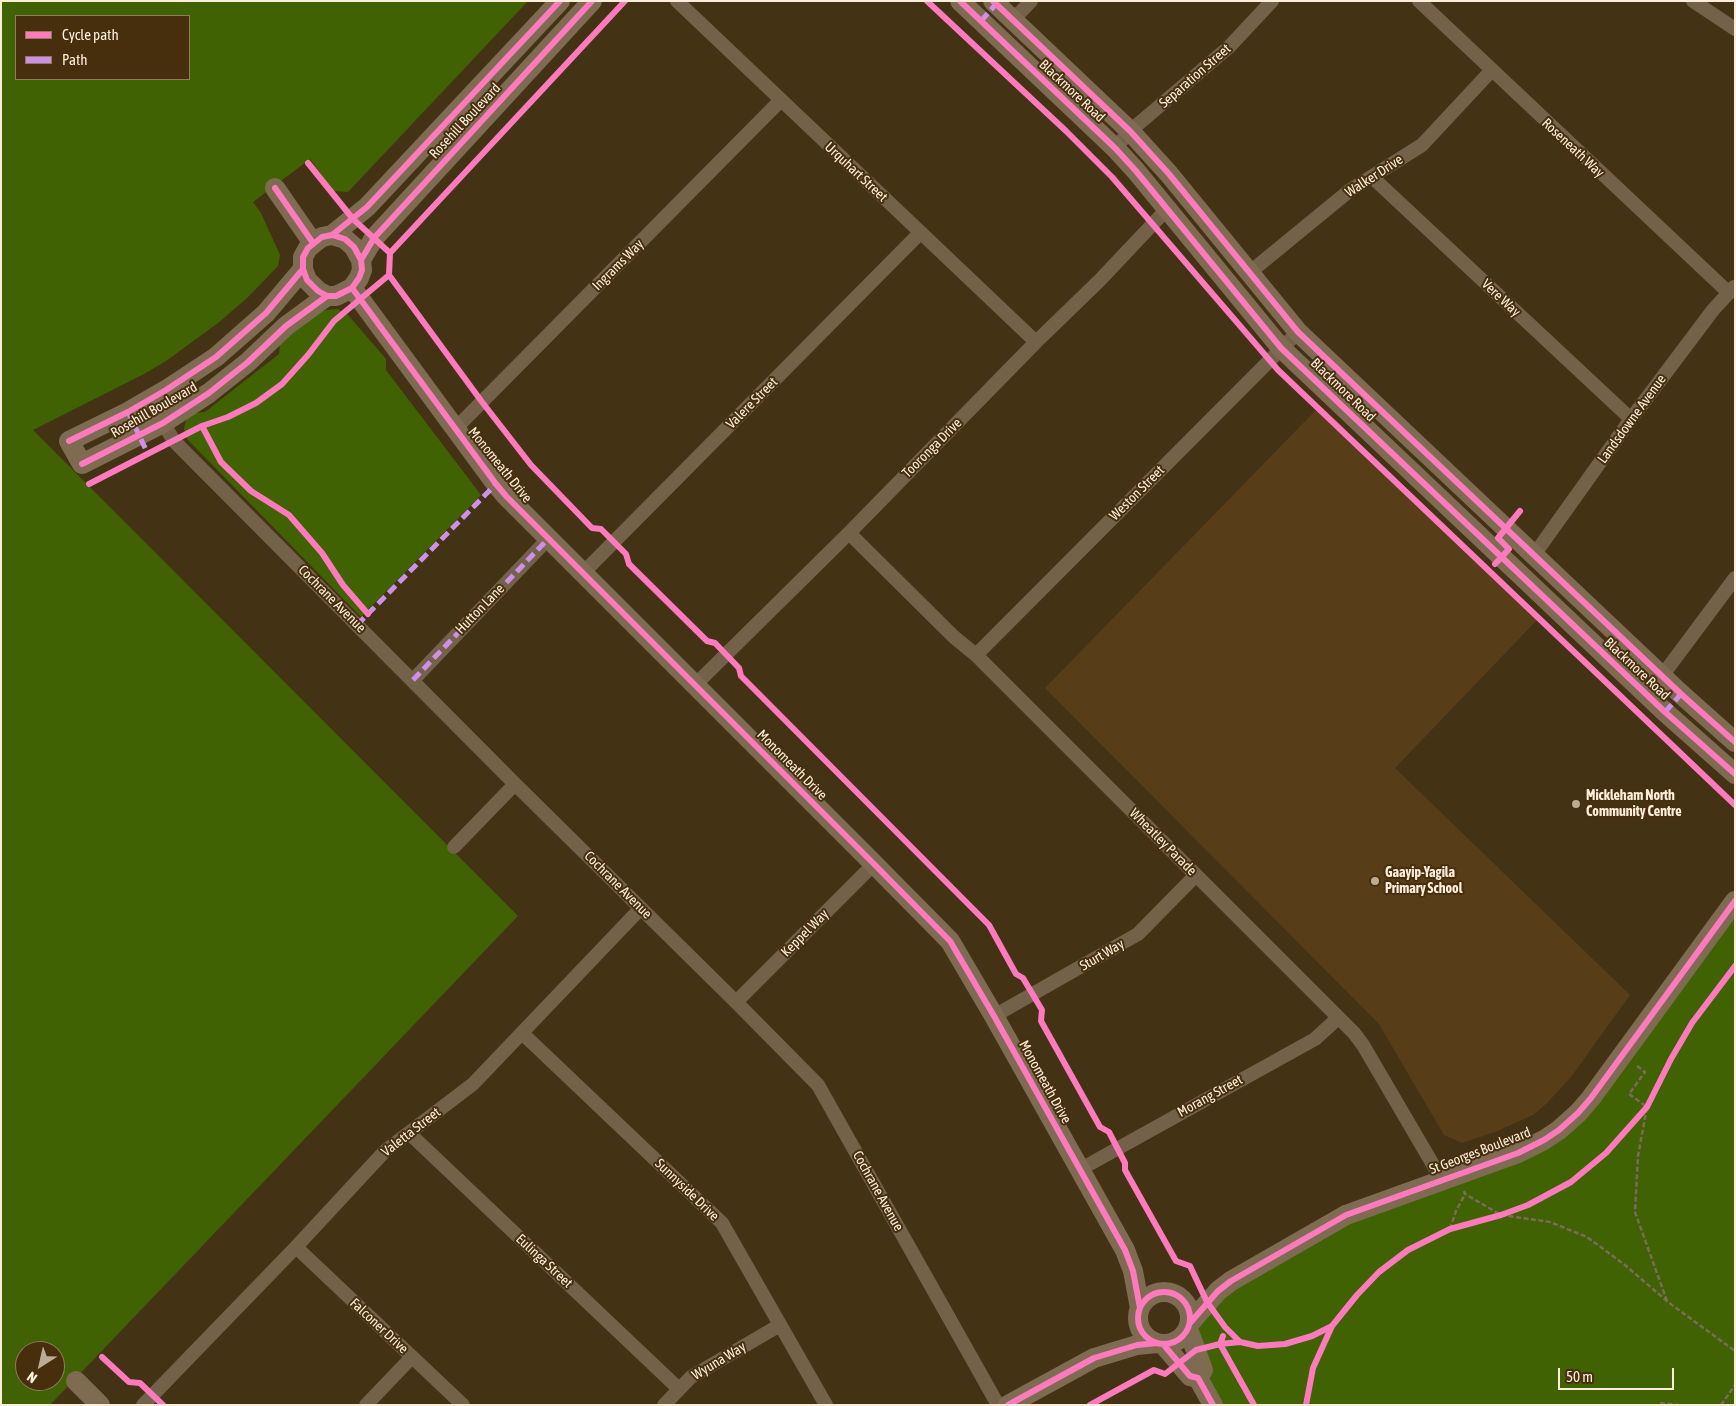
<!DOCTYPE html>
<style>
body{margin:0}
#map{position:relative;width:1736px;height:1406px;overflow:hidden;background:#443215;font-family:"Asap Condensed",sans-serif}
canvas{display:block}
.frame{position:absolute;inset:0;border:2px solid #fdeddb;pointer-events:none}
.legend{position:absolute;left:15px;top:15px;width:175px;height:65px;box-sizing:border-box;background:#472f0e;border:1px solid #907b60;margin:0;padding:6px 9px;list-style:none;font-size:15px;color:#fdeddb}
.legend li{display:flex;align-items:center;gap:10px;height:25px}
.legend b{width:25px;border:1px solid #907b60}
.north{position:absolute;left:15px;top:1341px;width:50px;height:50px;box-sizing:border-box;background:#472f0e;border:1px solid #907b60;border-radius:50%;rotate:215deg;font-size:14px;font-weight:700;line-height:20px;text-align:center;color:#fdeddb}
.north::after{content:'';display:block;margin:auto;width:18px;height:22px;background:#bcac96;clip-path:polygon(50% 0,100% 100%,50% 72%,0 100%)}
.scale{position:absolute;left:1558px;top:1368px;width:116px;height:22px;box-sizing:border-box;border:2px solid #fdeddb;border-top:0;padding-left:6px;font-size:15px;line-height:18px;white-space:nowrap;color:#fdeddb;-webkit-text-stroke:4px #472f0e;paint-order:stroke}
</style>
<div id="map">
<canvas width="1736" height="1406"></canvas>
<div class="frame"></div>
<ul class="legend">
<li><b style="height:6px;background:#fd7abc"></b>Cycle path</li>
<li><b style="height:6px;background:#ce8fe9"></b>Path</li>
</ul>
<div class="north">N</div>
<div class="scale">50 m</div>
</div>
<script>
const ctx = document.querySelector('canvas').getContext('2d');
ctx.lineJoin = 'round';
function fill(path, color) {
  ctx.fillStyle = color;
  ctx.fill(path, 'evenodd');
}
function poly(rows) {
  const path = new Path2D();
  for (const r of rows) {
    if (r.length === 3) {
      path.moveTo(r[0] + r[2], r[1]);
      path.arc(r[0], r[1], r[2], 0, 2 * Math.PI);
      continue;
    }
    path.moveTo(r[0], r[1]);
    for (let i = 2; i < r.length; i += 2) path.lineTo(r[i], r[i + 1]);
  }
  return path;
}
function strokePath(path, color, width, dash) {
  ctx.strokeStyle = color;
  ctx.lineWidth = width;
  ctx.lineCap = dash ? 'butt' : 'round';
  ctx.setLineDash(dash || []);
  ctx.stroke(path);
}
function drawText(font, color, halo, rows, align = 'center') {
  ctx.font = font + ' "Asap Condensed",sans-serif';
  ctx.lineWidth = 4;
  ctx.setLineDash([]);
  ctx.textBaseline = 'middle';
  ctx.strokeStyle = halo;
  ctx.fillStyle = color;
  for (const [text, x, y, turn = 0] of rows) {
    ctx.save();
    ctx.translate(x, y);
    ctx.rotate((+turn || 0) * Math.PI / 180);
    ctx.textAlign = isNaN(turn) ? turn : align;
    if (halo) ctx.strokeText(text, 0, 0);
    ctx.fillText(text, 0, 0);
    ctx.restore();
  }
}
const built = poly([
 [1317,409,1539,618,1395,768,1630,995,1571,1077,1547,1103,1533,1115,1495,1132,1462,1143,1444,1135,1379,1024,1045,688]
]);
const green = poly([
 [1,1,528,1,348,192,333,191,310,159,253,202,261,213,280,255,278,266,247,298,218,323,166,361,144,374,33,430,518,916,50,1405,1,1405],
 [16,16,189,16,189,79,16,79],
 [25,1351,55,1351,55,1381,25,1381],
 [338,309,348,315,386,359,386,370,481,495,361,617,187,439,184,429,186,420,194,413,205,412,279,354,280,343,317,314,326,310],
 [1735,901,1735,1405,1213,1405,1190,1323,1203,1306,1346,1215,1559,1130]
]);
const path = poly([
 [1637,1066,1645,1072,1629,1094,1647,1107,1638,1156,1635,1212,1667,1301],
 [1464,1191,1465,1194,1501,1215,1550,1222,1587,1237,1625,1265,1668,1302,1735,1351],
 [1450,1229,1456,1211,1465,1194],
 [1660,1403,1679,1405],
 [1721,1405,1735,1385]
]);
const street = poly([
 [677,1,1036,342],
 [1419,1,1729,293],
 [1693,1,1735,29],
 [1013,20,1031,1],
 [1115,148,1130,131,1229,47,1272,1],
 [1372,177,1631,419],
 [1249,273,1349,191,1422,145,1491,71],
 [163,423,174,441,515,784,736,1002,818,1085,998,1405],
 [455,429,780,101],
 [849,533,954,637,976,655,1354,1033,1363,1045,1442,1180],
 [1534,555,1631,419,1713,310,1734,287],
 [583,573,920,233],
 [976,655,1298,332],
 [1662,676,1735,578],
 [413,680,548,539],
 [695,685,849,533,1036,342,1100,280,1167,209],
 [454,847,515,784],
 [736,1002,874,864],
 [994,1016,1138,934,1196,875],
 [522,1033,722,1223,826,1405],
 [409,1133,679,1389],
 [1079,1170,1315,1039,1338,1018],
 [296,1247,463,1405],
 [143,1405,296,1247,385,1151,473,1084,641,908],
 [366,1405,412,1357],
 [664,1405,691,1377,780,1325]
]);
const secondary = poly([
 [960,1,1115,148,1136,171,1281,348,1665,712,1735,774],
 [993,1,1130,131,1169,174,1298,332,1681,694,1735,742],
 [275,188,313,243],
 [332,235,367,207,560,1],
 [332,235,345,239,354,247,361,260,362,270,359,278,352,288,336,296,327,296,318,291,307,280,303,269,303,257,308,248,322,237,332,235],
 [361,260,374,238,592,1],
 [303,269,266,313,216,357,166,390,128,412,69,441,82,464,163,423,209,393,248,362,286,326,327,296],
 [352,288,496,484,506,496,874,864,950,941,994,1016,1125,1250,1133,1271,1140,1308],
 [1164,1318,26],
 [1190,1323,1218,1291,1231,1281,1346,1215,1518,1153,1544,1140,1559,1130,1578,1113,1591,1098,1735,901],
 [1188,1329,1203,1370,1198,1378],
 [1163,1344,1190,1376,1198,1378,1213,1405],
 [76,1381,100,1405],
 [1008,1405,1094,1358,1137,1345,1157,1343]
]);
const quiet = poly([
 [981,21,996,4],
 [128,412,148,454],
 [357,625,496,484],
 [413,680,548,539],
 [1665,712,1681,694]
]);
const cycleway = poly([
 [927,1,1066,131,1112,177,1278,370,1735,805],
 [960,1,1115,148,1136,171,1281,348,1665,712,1735,774],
 [993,1,1130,131,1169,174,1298,332,1681,694,1735,742],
 [308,163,353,219,390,253],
 [275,188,313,243],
 [332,235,367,207,560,1],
 [332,235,345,239,354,247,361,260,362,270,359,278,352,288,336,296,327,296,318,291,307,280,303,269,303,257,308,248,322,237,332,235],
 [361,260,374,238,592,1],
 [389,275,482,402,531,465,592,528,601,529,626,554,629,564,707,641,715,643,739,668,741,676,989,925,1016,974,1023,978,1042,1010,1041,1021,1100,1127,1109,1132,1125,1163,1125,1170,1176,1261,1190,1266,1207,1302,1225,1327,1240,1342],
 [352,288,496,484,506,496,874,864,950,941,994,1016,1125,1250,1133,1271,1140,1308],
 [202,426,221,462,251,491,289,515,322,553,343,585,368,614],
 [69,441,128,412,166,390,216,357,266,313,303,269],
 [82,464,163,423,209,393,248,362,286,326,327,296],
 [89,484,202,426,228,417,256,403,282,384,308,355,334,321,389,275,390,253,625,1],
 [1495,564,1509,549,1498,538,1520,511],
 [1164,1318,26],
 [1190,1323,1218,1291,1231,1281,1346,1215,1518,1153,1544,1140,1559,1130,1578,1113,1591,1098,1735,901],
 [1223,1336,1220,1344,1254,1405],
 [1163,1344,1190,1376,1198,1378,1213,1405],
 [102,1357,129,1382,140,1383,163,1405],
 [1008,1405,1094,1358,1137,1345,1157,1343],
 [1090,1405,1154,1370,1165,1374,1196,1350,1220,1344,1240,1342,1258,1346,1285,1344,1312,1336,1332,1326,1357,1295,1379,1272,1408,1250,1450,1229,1501,1215,1528,1205,1571,1182,1606,1153,1647,1107,1671,1059,1692,1023,1735,966],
 [1306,1405,1313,1368,1332,1326]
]);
const markers = [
 [1576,804,5,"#bcac96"],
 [1375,881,5,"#bcac96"]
];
const streetNames = [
 ["Separation Street",1195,76,-41],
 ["Blackmore Road",1072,91,43],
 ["Rosehill Boulevard",465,121,-47],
 ["Roseneath Way",1573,148,43],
 ["Urquhart Street",856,172,43],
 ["Walker Drive",1374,176,-33],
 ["Ingrams Way",618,265,-45],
 ["Vere Way",1501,298,43],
 ["Blackmore Road",1343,390,44],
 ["Valere Street",752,403,-45],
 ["Rosehill Boulevard",154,410,-30],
 ["Landsdowne Avenue",1632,419,-54],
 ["Tooronga Drive",932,448,-45],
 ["Monomeath Drive",500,465,51],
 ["Weston Street",1137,493,-45],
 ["Cochrane Avenue",332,599,45],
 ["Hutton Lane",480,609,-46],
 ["Blackmore Road",1637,669,43],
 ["Monomeath Drive",792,765,45],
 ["Wheatley Parade",1163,842,45],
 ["Cochrane Avenue",618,885,45],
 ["Keppel Way",805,933,-45],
 ["Sturt Way",1102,955,-30],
 ["Monomeath Drive",1045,1082,61],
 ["Morang Street",1210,1096,-29],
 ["Valetta Street",411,1132,-38],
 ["St Georges Boulevard",1480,1151,-21],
 ["Sunnyside Drive",687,1190,44],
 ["Cochrane Avenue",878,1191,61],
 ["Eulinga Street",544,1261,43],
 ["Falconer Drive",379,1326,43],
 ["Wyuna Way",719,1361,-31]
];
const poiNames = [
 ["Mickleham North",1586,796],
 ["Community Centre",1586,812],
 ["Gaayip-Yagila",1385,873],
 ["Primary School",1385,889]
];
fill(built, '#583d19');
fill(green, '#416203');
strokePath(path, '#7a6c58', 2.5, [5, 2.5]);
strokePath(street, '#73614a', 14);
strokePath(secondary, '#7e6b51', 20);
strokePath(quiet, '#ce8fe9', 5, [10, 5]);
strokePath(cycleway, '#fd7abc', 6);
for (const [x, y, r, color] of markers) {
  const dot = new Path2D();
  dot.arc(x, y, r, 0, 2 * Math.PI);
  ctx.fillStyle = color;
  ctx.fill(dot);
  strokePath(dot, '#472f0e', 2);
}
drawText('14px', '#fdeddb', '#472f0e', streetNames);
drawText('bold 14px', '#fdeddb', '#472f0e', poiNames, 'left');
</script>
